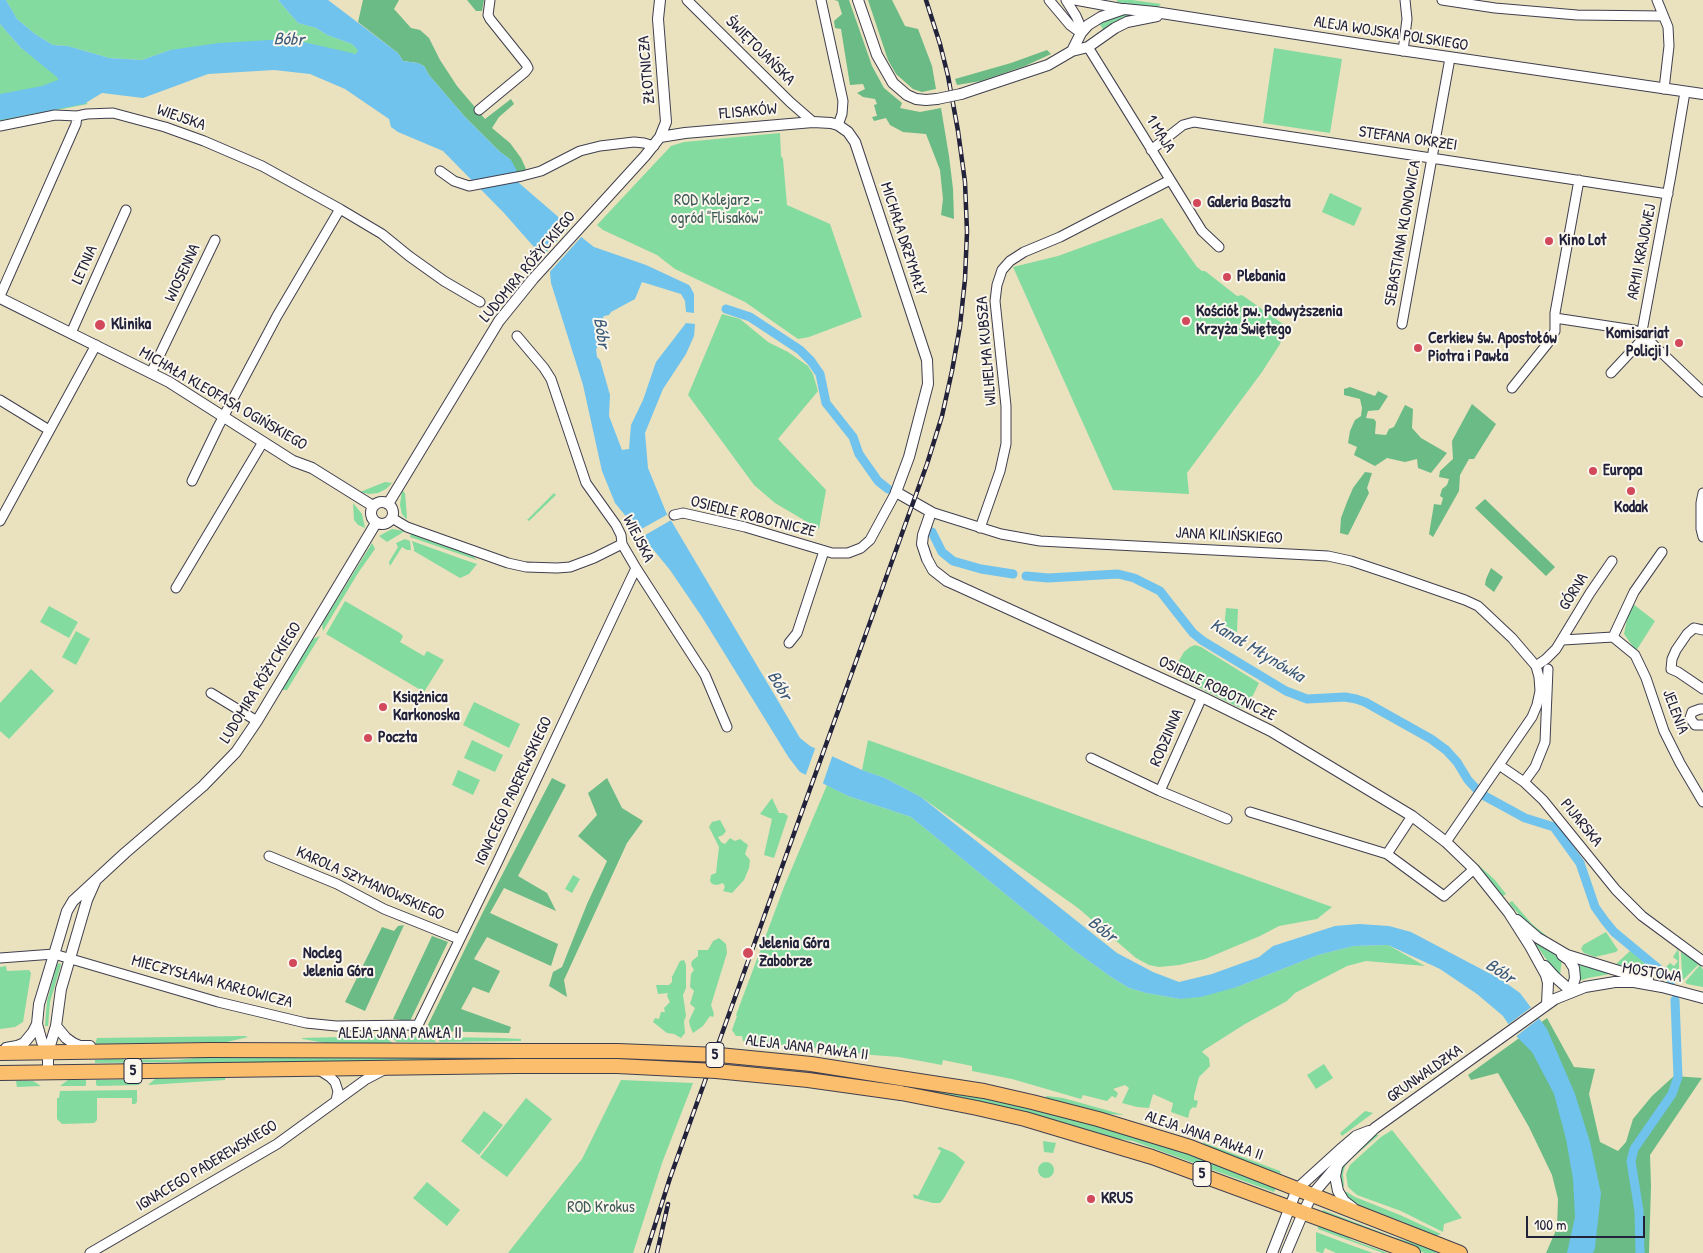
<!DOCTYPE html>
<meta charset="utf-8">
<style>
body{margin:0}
#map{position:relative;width:1703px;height:1253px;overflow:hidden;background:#eae1be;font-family:"Patrick Hand",sans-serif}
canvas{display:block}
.scale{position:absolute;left:1526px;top:1216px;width:119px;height:22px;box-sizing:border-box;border:2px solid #22223b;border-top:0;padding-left:6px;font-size:15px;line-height:18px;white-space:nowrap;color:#22223b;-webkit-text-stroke:4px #fbf7ec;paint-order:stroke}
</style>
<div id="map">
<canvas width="1703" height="1253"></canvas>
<div class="scale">100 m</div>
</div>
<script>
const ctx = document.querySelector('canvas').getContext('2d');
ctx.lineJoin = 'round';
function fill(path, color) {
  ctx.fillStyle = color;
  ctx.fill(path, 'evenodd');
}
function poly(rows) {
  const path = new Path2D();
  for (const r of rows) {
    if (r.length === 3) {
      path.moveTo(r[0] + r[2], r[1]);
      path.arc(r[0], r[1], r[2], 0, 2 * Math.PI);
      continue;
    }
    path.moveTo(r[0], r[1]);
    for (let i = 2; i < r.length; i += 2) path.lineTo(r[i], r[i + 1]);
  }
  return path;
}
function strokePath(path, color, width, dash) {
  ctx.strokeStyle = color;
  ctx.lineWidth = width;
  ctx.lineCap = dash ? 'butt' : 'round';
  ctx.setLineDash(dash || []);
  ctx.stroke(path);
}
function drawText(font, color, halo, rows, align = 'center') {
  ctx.font = font + ' "Patrick Hand",sans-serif';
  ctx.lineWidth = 4;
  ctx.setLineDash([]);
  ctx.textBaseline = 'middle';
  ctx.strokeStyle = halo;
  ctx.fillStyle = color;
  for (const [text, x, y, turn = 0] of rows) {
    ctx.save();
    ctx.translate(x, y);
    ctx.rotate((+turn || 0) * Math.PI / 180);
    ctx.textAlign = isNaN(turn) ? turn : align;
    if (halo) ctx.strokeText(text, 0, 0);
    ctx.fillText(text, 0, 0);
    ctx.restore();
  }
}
const green = poly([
 [6,0,278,0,298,23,316,28,327,35,352,44,359,50,356,54,350,53,170,50,142,60,109,58,68,46,53,45,35,34,17,19],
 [1117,0,1132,0,1161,4,1157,8,1117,2],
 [1127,14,1134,15,1134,16,1104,31,1099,23,1120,15],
 [0,24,20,47,59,78,88,104,0,121],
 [1274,48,1342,59,1330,133,1263,123],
 [780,133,781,156,783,159,787,205,830,224,862,317,809,337,798,339,745,302,675,269,657,255,603,230,597,225,671,146,684,142],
 [1330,193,1362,208,1354,226,1322,212],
 [1162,218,1197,267,1202,271,1205,271,1237,296,1242,295,1286,326,1280,344,1262,372,1187,473,1189,494,1113,490,1013,267,1058,256],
 [722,314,740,319,768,342,788,352,808,366,813,374,818,391,778,439,826,490,819,529,775,503,754,485,688,395],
 [385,482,392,483,386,489,378,493,369,494,360,492],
 [402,490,405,493,407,518,406,519,402,514,400,505],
 [554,493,556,495,529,521,527,520],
 [353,503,362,514,365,528,358,525,354,520],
 [392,529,405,531,387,542,379,536],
 [411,533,472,555,477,560,410,537],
 [405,539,410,541,411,550,407,550,402,547,390,566,389,562,398,547,396,543],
 [412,541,462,559,477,564,469,574,460,578,414,551,414,548],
 [372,543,375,549,358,573,323,631,322,624],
 [345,601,400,633,403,636,400,642,424,656,427,651,444,660,424,692,326,634],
 [1633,604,1655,621,1636,651,1624,634,1628,614],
 [49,606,78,622,69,638,40,622],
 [1226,608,1238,609,1237,632,1224,631],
 [76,631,90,639,76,665,62,657],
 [320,636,287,690,281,690,313,639],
 [1195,645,1201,647,1259,683,1248,706,1243,708,1238,707,1178,677,1174,673,1174,669,1184,652,1190,647],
 [31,669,54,691,9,739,0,731,0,703],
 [474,702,520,724,509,748,463,725],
 [472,740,503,755,495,772,464,758],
 [868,740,1240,874,1332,907,1317,919,1279,926,1260,936,1205,959,1179,965,1159,967,1149,965,1136,958,1078,908,921,797,885,778,862,770],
 [458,770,480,780,473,795,452,785],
 [827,785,848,796,911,817,1075,951,1111,977,1129,988,1146,993,1180,999,1237,987,1318,955,1354,946,1388,945,1425,966,1366,961,1347,966,1295,993,1287,1001,1245,1024,1204,1050,1202,1052,1209,1058,1210,1066,1199,1077,1194,1096,1194,1100,1198,1101,1196,1108,1193,1107,1190,1110,1188,1118,1171,1112,1173,1103,1153,1094,1149,1108,1137,1107,1122,1103,1129,1088,1125,1085,1113,1089,1118,1093,1116,1098,1112,1096,1107,1101,1083,1095,1081,1099,1012,1079,972,1071,972,1066,943,1060,942,1065,899,1057,872,1055,793,1045,749,1045,748,1042,743,1041,742,1036,736,1036,732,1030,737,1016,736,1015,784,887],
 [772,798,779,813,784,813,788,816,774,858,764,855,772,819,760,814],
 [720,820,726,831,723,835,718,837,721,842,725,844,730,838,735,841,740,839,748,845,745,854,750,860,749,868,744,880,732,893,723,891,725,887,723,883,717,885,712,884,710,881,711,875,716,873,719,847,709,827,712,822],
 [1475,862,1494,879,1506,894,1503,896],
 [573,875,580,879,572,893,565,889],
 [1512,901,1532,924,1549,938,1545,939,1521,917,1509,903],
 [1606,932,1618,950,1616,952,1595,957,1584,953,1581,949,1583,945],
 [719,938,726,944,727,953,711,1005,714,1014,713,1017,710,1016,703,1026,693,1033,690,1026,689,1021,695,1008,690,1004,694,991,690,987,691,974,694,970,691,965,692,961,698,956,698,950,708,950,713,941],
 [1534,942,1562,959,1560,975,1554,970],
 [1678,949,1679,955,1679,978,1666,967,1670,963,1674,966,1678,961,1673,957],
 [1630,951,1644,961,1660,976,1616,964],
 [1681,952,1699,964,1683,980,1682,978],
 [684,960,686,965,686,988,683,995,686,1016,684,1021,685,1033,681,1038,674,1034,667,1033,653,1022,655,1018,659,1019,661,1012,665,1012,664,1008,670,1002,667,996,668,993,658,994,656,985,669,985,672,982,672,977,680,961],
 [60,963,61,965,50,1002,48,1026,45,1026,47,1001,57,964],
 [1578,965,1610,973,1610,974,1588,978,1579,981],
 [1700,965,1703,970,1703,987,1687,984,1685,982],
 [6,966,7,971,29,970,31,973,23,1022,15,1027,0,1029,0,967],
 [245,1036,248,1037,227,1042,95,1044,97,1038],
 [384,1036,395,1045,336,1045,303,1039,301,1038],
 [389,1036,432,1037,436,1042,397,1042],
 [437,1037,502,1038,521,1039,521,1041,440,1042],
 [216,1056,519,1056,519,1059,226,1065,176,1062,95,1063,95,1060,108,1059,176,1060],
 [1324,1064,1333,1078,1316,1089,1307,1075],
 [1425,1071,1426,1074,1391,1100,1390,1098],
 [225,1078,225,1080,148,1085,155,1079],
 [143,1079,139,1085,97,1086,96,1084,96,1080],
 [68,1080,86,1080,86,1085,85,1086,60,1086],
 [621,1080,693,1083,662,1163,633,1253,508,1253,582,1159],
 [16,1081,33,1081,41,1086,17,1087],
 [905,1084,1030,1106,1187,1153,1276,1187,1274,1192,1133,1141,1101,1136,904,1088],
 [137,1090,137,1102,135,1104,132,1104,132,1098,97,1098,97,1120,94,1123,62,1124,57,1119,57,1098,59,1098,60,1091],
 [1047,1096,1063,1098,1124,1115,1108,1114,1044,1098],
 [526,1098,552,1119,507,1177,480,1157],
 [484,1111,503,1125,479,1155,461,1141],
 [1365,1111,1373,1113,1342,1136,1340,1133],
 [1392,1130,1462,1218,1444,1224,1443,1232,1401,1211,1357,1195,1348,1187,1346,1174,1350,1165,1381,1137],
 [1374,1135,1379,1135,1351,1159,1345,1166,1343,1174,1344,1186,1340,1188,1339,1183,1341,1167],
 [1043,1141,1056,1143,1053,1153,1044,1152],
 [1202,1142,1280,1171,1281,1174,1206,1146],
 [940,1147,954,1153,965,1162,944,1198,940,1203,933,1203,914,1198,913,1194,918,1196,941,1151,937,1148],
 [1046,1170,8],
 [427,1182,460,1210,447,1226,413,1198],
 [1342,1192,1347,1192,1355,1197,1400,1215,1441,1234,1433,1237,1403,1222,1356,1204,1351,1202],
 [1323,1210,1393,1237,1448,1253,1425,1253,1321,1215],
 [1318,1224,1333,1228,1352,1240,1388,1253,1383,1253,1318,1229],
 [1316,1232,1356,1247,1373,1253,1336,1253,1325,1248,1323,1253,1321,1253,1316,1251]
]);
const forest = poly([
 [363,0,399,0,394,9,411,28,420,30,429,38,440,60,457,86,485,119,511,99,514,104,499,117,492,128,510,143,521,158,526,169,522,173,510,175,511,160,499,151,465,117,429,75,424,66,418,63,403,61,398,53,358,22],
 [467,0,484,0,482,11,476,11],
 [834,0,849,0,872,66,884,88,902,103,900,108,920,112,941,108,949,156,953,189,954,219,941,215,943,199,940,170,926,134,903,132,890,125,886,118,874,121,872,117,877,116,874,105,877,104,875,99,863,97,857,93,865,89,863,84,850,85,841,29,835,28,834,21,842,14,838,1],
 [868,0,892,0,905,26,918,29,932,66,936,89,922,92,913,89,896,74,888,60],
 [1047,50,1051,54,1025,66,981,81,957,85,955,79,1011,63],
 [1350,387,1375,396,1378,391,1388,396,1379,410,1368,411,1366,418,1374,419,1376,422,1375,434,1386,435,1389,429,1394,427,1405,405,1413,409,1412,428,1421,438,1447,453,1431,473,1418,468,1417,459,1405,462,1387,458,1375,466,1354,455,1357,447,1348,443,1350,431,1355,420,1361,416,1362,408,1360,399,1344,395,1344,389],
 [1472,404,1496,424,1474,459,1469,459,1460,475,1459,491,1433,537,1429,534,1434,504,1441,505,1443,498,1440,496,1442,489,1447,485,1449,479,1439,477,1440,471,1453,459,1452,441],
 [1365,472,1372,473,1367,488,1369,493,1348,535,1340,533,1341,518,1347,502,1353,488],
 [1485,499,1555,567,1546,576,1475,508],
 [1491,568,1503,577,1494,592,1485,585,1486,579],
 [552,778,566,785,518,876,547,893,556,911,504,888,490,913,558,944,551,966,487,937,474,959,500,971,489,993,473,987,461,1009,511,1027,509,1033,433,1031,427,1027,483,912],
 [607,778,622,808,643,821,627,843,564,980,567,997,549,986,553,972,562,967,587,904,607,861,578,836,597,815,588,793],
 [404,925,365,1011,345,1002,382,927,394,931,398,926],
 [432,936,448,942,410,1021,393,1019],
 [1547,1018,1574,1067,1595,1069,1589,1094,1600,1142,1618,1151,1626,1142,1633,1119,1652,1096,1674,1076,1702,1078,1650,1155,1651,1186,1649,1253,1546,1253,1557,1228,1558,1199,1552,1175,1529,1127,1498,1073,1471,1080,1468,1075]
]);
const water = poly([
 [0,0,6,0,17,19,35,34,53,45,68,46,109,58,142,60,170,50,219,43,270,40,299,41,356,54,358,50,352,44,327,35,316,28,298,23,278,0,328,0,398,53,403,61,418,63,424,66,429,75,465,117,499,151,511,160,518,173,519,183,585,240,594,247,646,265,689,285,691,288,694,294,694,313,686,312,685,301,681,294,642,282,635,299,611,312,609,315,604,316,599,325,598,338,602,342,596,349,597,357,600,360,610,395,609,416,622,450,629,449,631,425,643,400,656,362,686,323,695,324,694,336,686,354,663,389,645,433,648,468,666,512,800,738,810,746,862,770,885,778,921,797,1117,953,1153,972,1179,982,1212,974,1259,957,1273,946,1335,926,1359,924,1389,926,1411,932,1502,980,1520,993,1547,1029,1575,1094,1590,1142,1601,1193,1595,1248,1593,1253,1567,1253,1575,1217,1573,1179,1566,1139,1554,1094,1532,1052,1517,1037,1503,1016,1477,994,1440,969,1388,945,1354,946,1318,955,1237,987,1201,997,1180,999,1146,993,1129,988,1111,977,1075,951,911,817,848,796,800,772,789,758,702,617,670,570,615,503,602,471,583,385,551,283,550,272,541,255,504,213,443,151,398,132,391,127,389,119,345,89,310,74,274,70,208,74,143,98,102,93,84,104,0,120,0,94,42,86,58,80,58,78,20,47,0,24]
]);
const pier = poly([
 [571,225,583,235,548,274,540,259],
 [670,513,673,519,640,538,636,532],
 [816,746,833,754,822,786,805,777],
 [1533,1006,1541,1017,1514,1038,1506,1026]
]);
const canal = poly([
 [726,309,750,317,800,350,811,361,820,374,826,403,853,437,859,454,878,481,888,489],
 [932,532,942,552,953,561,981,569,1013,574],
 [1026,576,1048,578,1118,574,1134,578,1160,591,1193,633,1203,641,1286,691,1307,699,1345,697,1356,699,1365,702,1431,739,1446,750,1457,762,1468,780,1481,794,1525,818,1554,827,1580,863,1595,907,1605,921,1614,932,1672,980],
 [1640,1253,1639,1211,1631,1161,1634,1149,1672,1094,1678,1077,1675,1000]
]);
const minor = poly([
 [687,0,790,102,813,122],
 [821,0,843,101,842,114,838,125],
 [1049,0,1070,25,1081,33],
 [1066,0,1076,16,1080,25,1081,33],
 [1075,0,1124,9],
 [1442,0,1495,8,1577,15,1663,16],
 [1657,0,1668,27,1669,46,1664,89],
 [1088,47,1202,231,1219,247],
 [1403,51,1407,19,1405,0],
 [479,110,525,72,528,68,526,64,490,19,488,15,490,0],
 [0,126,55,115,77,116,87,114,113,113,165,127,204,141,262,166,340,209,382,234,409,256,444,281,480,302],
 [1151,150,1183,125,1194,122,1668,194],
 [440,171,454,181,469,186,522,176,541,171,580,151,600,146,634,142,644,143,654,146],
 [0,296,76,124,77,116],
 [1555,318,1634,330,1642,334,1703,392],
 [1402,324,1450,58],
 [71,333,126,210],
 [517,336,544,368,551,379,586,483,616,525,621,535,622,544,636,568,705,675,727,727],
 [151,373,215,240],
 [1611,373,1640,342,1671,175,1685,92],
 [1512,388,1548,343,1555,331,1555,313,1579,180],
 [0,400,49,430],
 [192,481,218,427,277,316,340,209],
 [1703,493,1701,503,1701,529,1703,537],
 [931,512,1001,534,1040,541,1328,556,1351,561,1393,575,1465,600,1478,606,1512,638,1536,666,1539,677,1540,691,1537,705,1532,717,1446,842],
 [674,515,683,513,692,515,745,527,832,553,848,553,861,548,870,540,896,492],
 [392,518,407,527,418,531,508,563,526,567,557,568,570,567,594,558,622,544],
 [0,521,96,345],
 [980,528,1000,471,1006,444,1006,406,995,301,997,285,1002,270,1010,261,1024,252,1060,237,1170,180],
 [176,588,263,442],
 [1703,630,1694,628,1687,634,1676,650,1672,659,1671,669,1678,672,1703,689],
 [1613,637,1634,592,1662,552],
 [1563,640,1613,637,1635,655,1646,678,1664,731,1680,763,1703,802],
 [789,643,797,633,824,551],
 [1536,666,1546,659,1556,649,1590,593,1612,561],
 [211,693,257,721],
 [1703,709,1700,709,1692,712,1690,718,1695,725,1703,725],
 [1091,758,1160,791,1227,819],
 [1499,765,1524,782,1543,800,1616,890,1642,916,1703,961],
 [1524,782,1535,767,1545,742,1548,669],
 [1160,791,1202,697],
 [1250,812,1387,854,1412,816],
 [1387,854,1444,896,1474,869],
 [269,856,337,884,384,909,459,939],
 [0,958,54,954,218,1002,306,1023,336,1026,418,1025,497,863,636,568],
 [319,1070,330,1077,335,1082,338,1091,336,1101],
 [90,1253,277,1144,365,1080,384,1070]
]);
const tertiary = poly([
 [858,0,877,55,893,83,907,95,916,99,926,100,937,99],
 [1072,51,1081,33,1088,25,1101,17,1124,9,1155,12,1380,47,1703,94],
 [961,94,1048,65,1072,51,1088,47,1115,28,1127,22,1157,16],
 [660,137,685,133,813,122,831,123,838,125,848,132,855,142,859,154,927,360,928,384,909,457,896,492,931,512,923,535,922,544,927,559,933,570,947,581,956,585,1202,697,1271,731,1412,816,1446,842,1474,869,1509,913,1530,946,1546,975,1548,983,1547,1004],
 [0,298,169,382,293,461,312,468,373,506],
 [382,513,11],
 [388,504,499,321,533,279,645,156,660,137,666,122,658,19,660,0],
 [1517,920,1538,938,1567,955,1648,980],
 [1562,955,1569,960,1574,968,1575,978,1571,991],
 [1545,966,1555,977,1571,991],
 [37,1024,42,1042,48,1052,48,1072],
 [56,1026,66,1038,73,1043,80,1046,90,1046],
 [6,1048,17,1046,24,1043,33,1032,37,1024,39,1004,59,938,67,911,73,901,125,853,203,786,236,752,257,721,376,523],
 [48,1052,56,1026,61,989,87,900,95,882],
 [1337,1167,1335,1176,1338,1191,1344,1201,1353,1208],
 [1272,1253,1297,1189,1342,1148,1356,1136,1369,1131],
 [1286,1253,1303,1213,1312,1195,1340,1162,1375,1128,1555,999,1585,987,1615,982,1634,982,1662,987,1703,998]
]);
const primary = poly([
 [0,1053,210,1050,522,1051],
 [0,1073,517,1066],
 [906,1079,984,1091,1032,1102,1098,1119,1190,1147,1460,1253],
 [901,1093,977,1108,1025,1119,1152,1157,1413,1253]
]);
const rail = poly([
 [646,1253,670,1178,927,464,942,416,952,371,960,326,965,279,967,232,965,182,958,131,948,76,940,44,926,0],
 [657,1253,668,1204]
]);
const tertiaryBridge = poly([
 [937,99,961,94]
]);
const primaryBridge = poly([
 [522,1051,618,1051,719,1055,811,1064,906,1079],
 [517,1066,617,1066,716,1071,808,1080,901,1093]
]);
const markers = [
 [1197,203,5,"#d1495b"],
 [1549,241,5,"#d1495b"],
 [1227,277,5,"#d1495b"],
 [1186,321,5,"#d1495b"],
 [100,325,6,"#d1495b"],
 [1679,343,5,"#d1495b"],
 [1418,348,5,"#d1495b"],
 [1593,471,5,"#d1495b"],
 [1631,491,5,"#d1495b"],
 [383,707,5,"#d1495b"],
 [368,738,5,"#d1495b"],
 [748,953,6,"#d1495b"],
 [293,963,5,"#d1495b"],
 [1091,1199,5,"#d1495b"]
];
const shields = [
 [715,1055,18],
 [133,1071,18],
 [1202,1174,18]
];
const shieldNames = [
 ["5",715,1055],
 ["5",133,1071],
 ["5",1202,1174]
];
const streetNames = [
 ["ALEJA WOJSKA POLSKIEGO",1391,34,9],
 ["ŚWIĘTOJAŃSKA",760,51,45],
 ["ZŁOTNICZA",647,70,-95],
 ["FLISAKÓW",748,112,-5],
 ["WIEJSKA",181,118,19],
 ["1 MAJA",1160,134,58],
 ["STEFANA OKRZEI",1408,139,8],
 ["SEBASTIANA KLONOWICA",1403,233,-80],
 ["MICHAŁA DRZYMAŁY",903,239,72],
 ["ARMII KRAJOWEJ",1642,252,-79],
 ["LETNIA",85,265,-66],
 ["LUDOMIRA RÓŻYCKIEGO",528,267,-50],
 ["WIOSENNA",183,273,-65],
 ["WILHELMA KUBSZA",987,351,-95],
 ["MICHAŁA KLEOFASA OGIŃSKIEGO",223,399,30],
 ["OSIEDLE ROBOTNICZE",753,517,14],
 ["JANA KILIŃSKIEGO",1229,536,3],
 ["WIEJSKA",638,539,63],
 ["GÓRNA",1574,592,-58],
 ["LUDOMIRA RÓŻYCKIEGO",261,683,-58],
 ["OSIEDLE ROBOTNICZE",1217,689,26],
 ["JELENIA",1675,712,69],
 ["RODZINNA",1167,738,-67],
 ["IGNACEGO PADEREWSKIEGO",514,791,-65],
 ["PIJARSKA",1581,823,51],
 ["KAROLA SZYMANOWSKIEGO",370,884,24],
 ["MOSTOWA",1652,973,9],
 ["MIECZYSŁAWA KARŁOWICZA",212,982,15],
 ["ALEJA JANA PAWŁA II",400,1034],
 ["ALEJA JANA PAWŁA II",807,1048,7],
 ["GRUNWALDZKA",1425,1074,-35],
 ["ALEJA JANA PAWŁA II",1204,1136,19],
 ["IGNACEGO PADEREWSKIEGO",207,1166,-31]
];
const parkNames = [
 ["ROD Kolejarz -",717,201],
 ["ogród \"Flisaków\"",717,219],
 ["ROD Krokus",601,1208]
];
const poiNames = [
 ["Galeria Baszta",1207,203],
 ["Kino Lot",1559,241],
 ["Plebania",1237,277],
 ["Kościół pw. Podwyższenia",1196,312],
 ["Krzyża Świętego",1196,330],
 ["Klinika",111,325],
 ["Komisariat",1669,334,"right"],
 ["Policji I",1669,352,"right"],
 ["Cerkiew św. Apostołów",1428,339],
 ["Piotra i Pawła",1428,357],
 ["Europa",1603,471],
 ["Kodak",1631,508,"center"],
 ["Książnica",393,698],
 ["Karkonoska",393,716],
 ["Poczta",378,738],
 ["Jelenia Góra",759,944],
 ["Zabobrze",759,962],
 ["Nocleg",303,954],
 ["Jelenia Góra",303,972],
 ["KRUS",1101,1199]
];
const waterNames = [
 ["Bóbr",289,40,2],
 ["Bóbr",601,333,82],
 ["Kanał Młynówka",1257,651,31],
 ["Bóbr",779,686,59],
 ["Bóbr",1102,930,38],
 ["Bóbr",1500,972,34]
];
fill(green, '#83dba0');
fill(forest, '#6abb86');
fill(water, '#70c3ec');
fill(pier, '#eae1be');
strokePath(canal, '#70c3ec', 9);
strokePath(minor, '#403f4f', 11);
strokePath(tertiary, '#403f4f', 12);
strokePath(primary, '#403f4f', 16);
strokePath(minor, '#fff', 9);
strokePath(tertiary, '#fff', 10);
strokePath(primary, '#fabe6d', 14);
strokePath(rail, '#22223b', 4.5);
strokePath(rail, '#fbf7ec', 2.5, [8]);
strokePath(tertiaryBridge, '#403f4f', 12, []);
strokePath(primaryBridge, '#403f4f', 16, []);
strokePath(tertiaryBridge, '#fff', 10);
strokePath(primaryBridge, '#fabe6d', 14);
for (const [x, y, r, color] of markers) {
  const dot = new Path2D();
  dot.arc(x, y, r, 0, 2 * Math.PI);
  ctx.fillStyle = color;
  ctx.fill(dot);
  strokePath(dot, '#fbf7ec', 2);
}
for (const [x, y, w] of shields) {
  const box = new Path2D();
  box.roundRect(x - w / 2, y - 12.5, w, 25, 4);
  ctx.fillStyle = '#fbf7ec';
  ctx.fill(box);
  strokePath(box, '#22223b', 1);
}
drawText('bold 15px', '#22223b', null, shieldNames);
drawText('16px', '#22223b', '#fbf7ec', streetNames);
drawText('16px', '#3f5a59', '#fbf7ec', parkNames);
drawText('bold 16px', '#22223b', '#fbf7ec', poiNames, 'left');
drawText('italic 18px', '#3d5a79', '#fbf7ec', waterNames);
</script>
